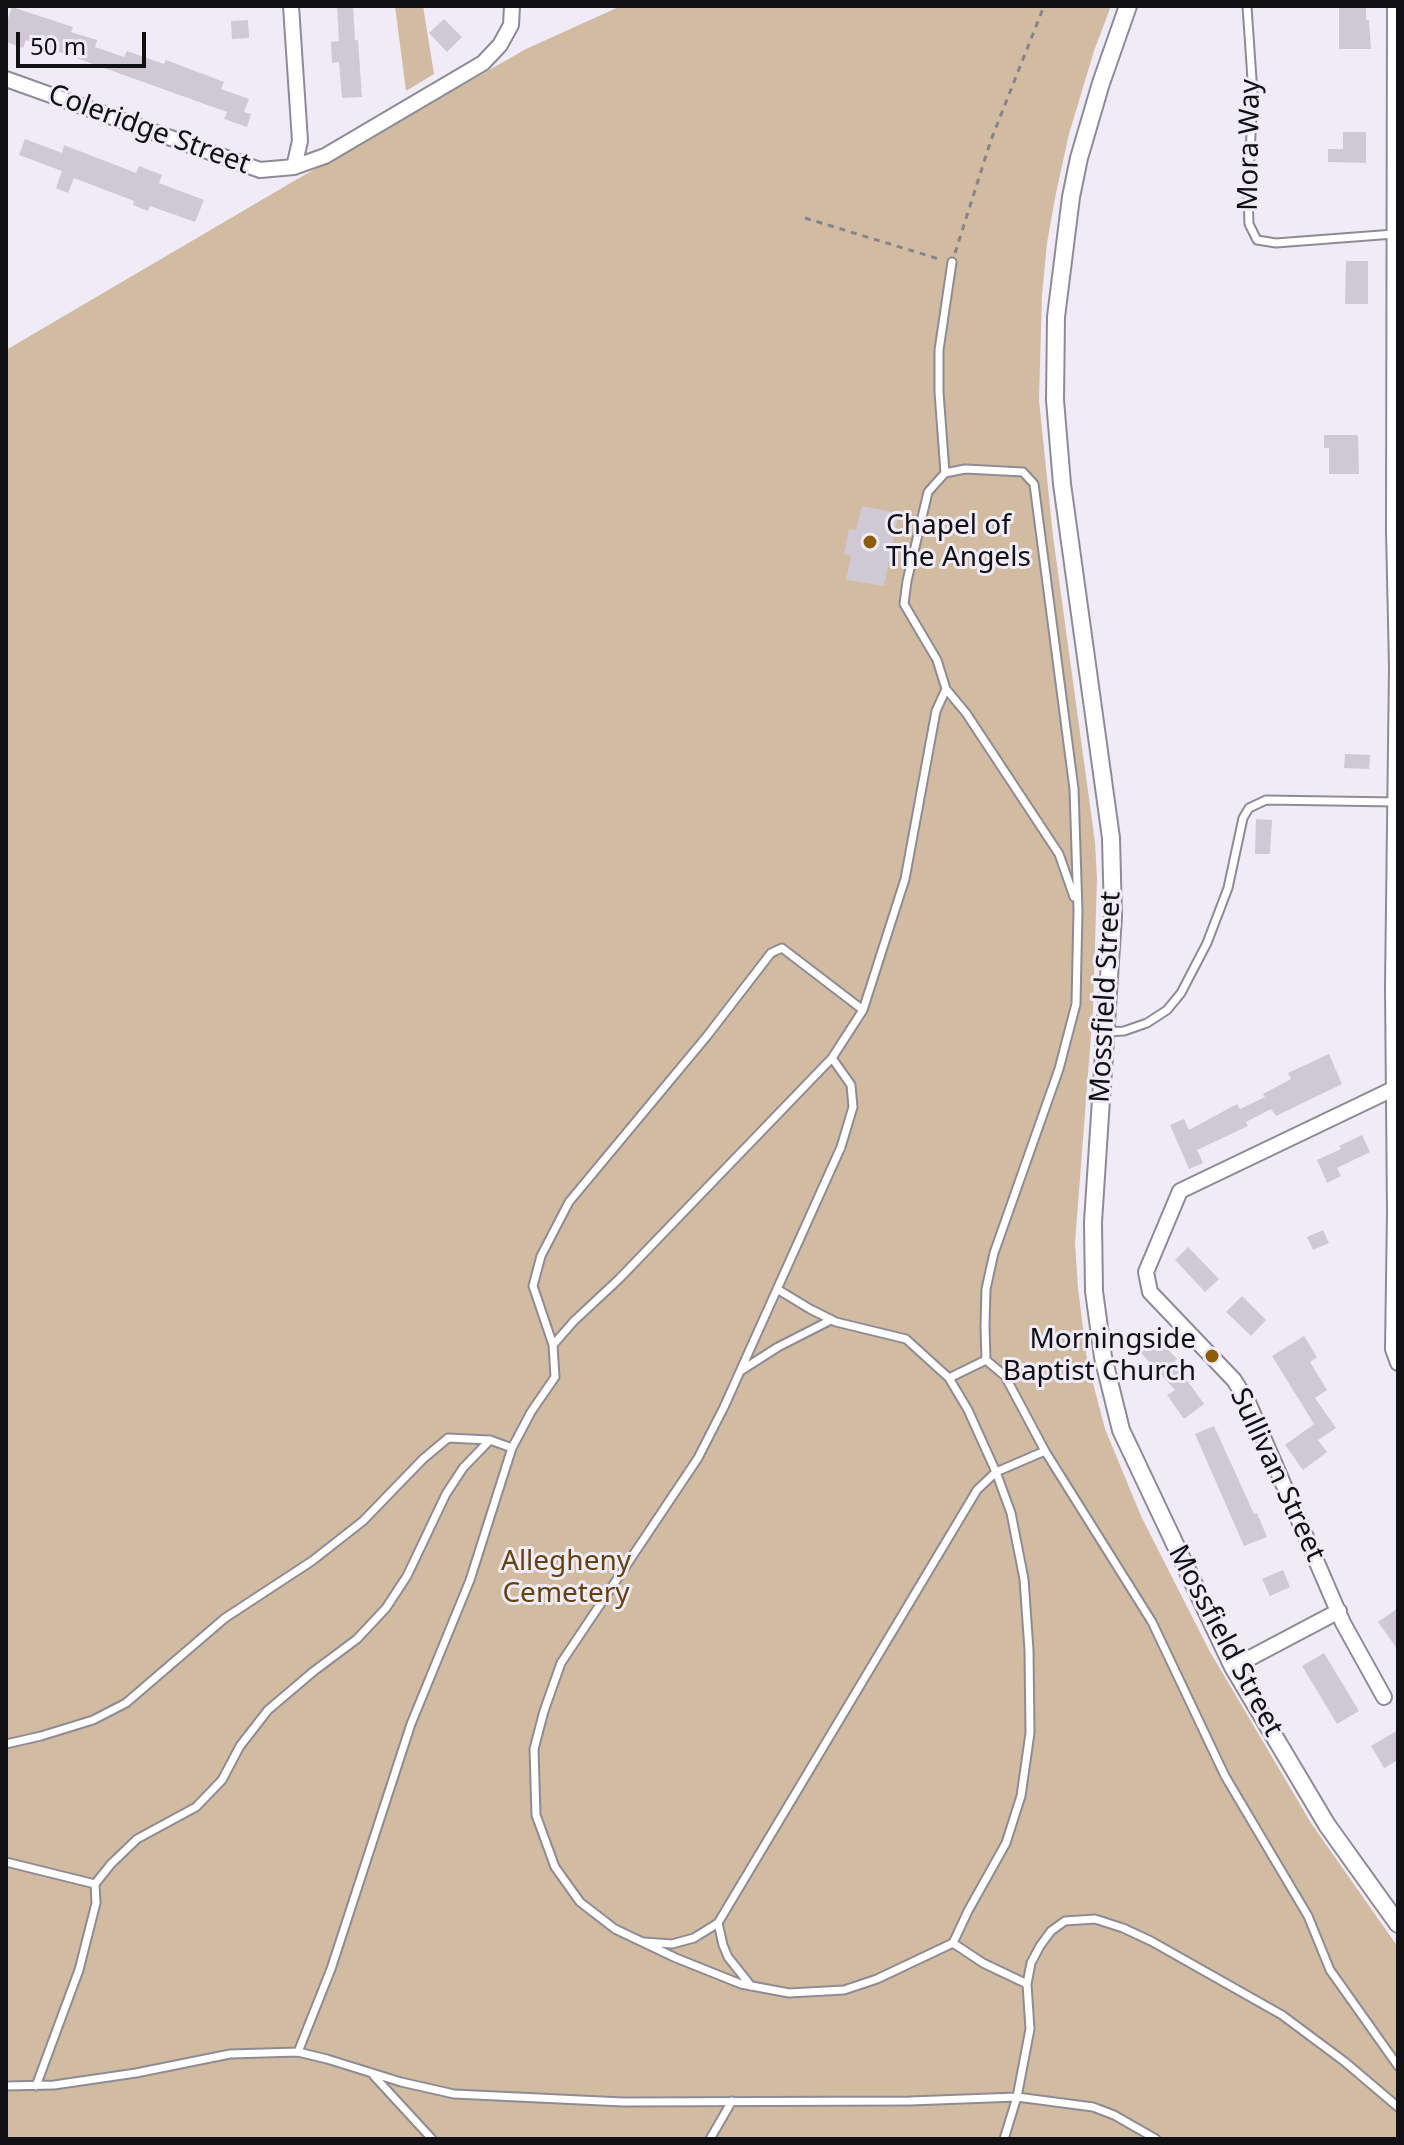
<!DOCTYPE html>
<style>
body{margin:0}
#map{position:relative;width:1404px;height:2145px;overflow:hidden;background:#f0ecf7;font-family:"Noto Sans",sans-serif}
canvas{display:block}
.frame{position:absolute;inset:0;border:8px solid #111014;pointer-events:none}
.scale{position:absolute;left:16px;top:32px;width:130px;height:36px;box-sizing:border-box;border:4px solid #111014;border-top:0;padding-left:10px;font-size:24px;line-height:28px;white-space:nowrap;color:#111014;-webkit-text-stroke:6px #f0ecf7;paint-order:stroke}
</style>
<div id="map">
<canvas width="1404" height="2145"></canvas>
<div class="frame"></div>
<div class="scale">50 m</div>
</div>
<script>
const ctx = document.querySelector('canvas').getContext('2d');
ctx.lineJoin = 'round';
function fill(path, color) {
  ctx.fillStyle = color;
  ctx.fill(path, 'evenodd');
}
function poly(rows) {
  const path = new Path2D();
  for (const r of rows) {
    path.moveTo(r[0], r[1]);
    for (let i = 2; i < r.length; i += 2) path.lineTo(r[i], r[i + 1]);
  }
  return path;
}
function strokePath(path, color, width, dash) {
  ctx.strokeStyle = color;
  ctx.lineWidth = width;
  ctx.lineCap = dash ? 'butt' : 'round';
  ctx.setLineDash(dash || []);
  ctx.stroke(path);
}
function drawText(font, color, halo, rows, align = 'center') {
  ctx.font = font + ' "Noto Sans",sans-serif';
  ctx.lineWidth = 6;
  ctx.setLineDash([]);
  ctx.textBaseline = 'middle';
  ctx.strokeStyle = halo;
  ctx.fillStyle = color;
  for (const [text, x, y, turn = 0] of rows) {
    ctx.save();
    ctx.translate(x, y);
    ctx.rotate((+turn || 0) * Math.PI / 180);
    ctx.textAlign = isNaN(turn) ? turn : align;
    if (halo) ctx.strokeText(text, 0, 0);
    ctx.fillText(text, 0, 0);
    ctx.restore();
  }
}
const green = poly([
 [395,6,423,6,434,74,406,91],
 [621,6,1111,6,1094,51,1069,134,1056,193,1047,243,1042,295,1039,400,1053,536,1095,842,1097,879,1093,1010,1075,1243,1078,1288,1087,1360,1105,1429,1141,1516,1209,1650,1311,1823,1398,1947,1398,2139,6,2139,6,350,294,181,526,49]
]);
const building = poly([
 [337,6,353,6,355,40,358,40,362,97,342,98,339,62,332,63,331,42,339,41],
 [1339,6,1366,6,1366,20,1369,20,1371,49,1339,49],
 [12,7,73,27,71,32,97,40,95,47,124,57,127,51,164,64,166,60,224,82,221,89,249,99,244,112,251,114,247,127,224,119,227,112,26,40,23,48,6,42,6,24],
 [444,19,462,37,447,52,429,33],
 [248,20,249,38,232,39,231,21],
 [1343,132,1366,132,1366,163,1328,162,1328,149,1343,149],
 [25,139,62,153,64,145,136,173,139,166,162,175,159,183,204,200,195,222,150,206,148,211,133,205,134,201,74,178,68,193,56,188,62,171,19,155],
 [1346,261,1368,261,1368,304,1345,304],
 [1324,435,1358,435,1359,474,1329,474,1329,448,1324,448],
 [862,506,892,512,891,516,898,517,884,586,846,580,851,556,844,554,849,529,856,530],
 [1345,754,1370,755,1369,769,1344,768],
 [1256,819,1272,820,1270,854,1255,854],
 [1329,1054,1342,1084,1276,1116,1271,1109,1246,1122,1248,1126,1197,1150,1203,1163,1189,1169,1170,1125,1184,1119,1189,1130,1237,1104,1240,1109,1265,1097,1263,1094,1291,1079,1288,1073],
 [1362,1135,1370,1152,1337,1168,1341,1176,1327,1183,1317,1160,1341,1149,1339,1146],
 [1323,1230,1329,1243,1313,1250,1307,1237],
 [1188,1247,1219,1279,1205,1292,1175,1260],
 [1242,1296,1266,1320,1251,1336,1226,1312],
 [1304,1336,1317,1357,1310,1362,1327,1390,1315,1398,1336,1428,1318,1440,1327,1452,1303,1470,1285,1445,1314,1424,1272,1356],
 [1157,1338,1177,1359,1174,1362,1204,1404,1184,1419,1167,1395,1175,1390,1141,1353],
 [1214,1426,1254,1514,1257,1513,1267,1537,1244,1546,1195,1434],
 [1283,1570,1290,1587,1270,1596,1262,1579],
 [1398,1608,1398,1650,1378,1622],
 [1324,1653,1359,1711,1337,1724,1302,1666],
 [1398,1730,1398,1760,1384,1768,1371,1746]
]);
const path = poly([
 [805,218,942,260],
 [955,253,991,140,1044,6]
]);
const service = poly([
 [1247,6,1253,94,1248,193,1249,224,1257,240,1276,243,1394,234],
 [945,473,939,392,939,350,952,262],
 [946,689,966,713,1059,854,1074,897],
 [1107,1032,1124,1031,1147,1023,1167,1010,1181,993,1207,943,1228,888,1243,818,1249,808,1266,800,1396,802],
 [777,1289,810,1309,836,1322,906,1339,949,1378,968,1410,996,1472,1011,1513,1024,1579,1029,1650,1030,1733,1021,1796,1006,1843,968,1911,953,1943,877,1979,844,1990,789,1993,741,1984,676,1958,615,1929,580,1902,555,1867,536,1815,534,1749,544,1711,561,1663,698,1458,724,1407,841,1147,853,1107,851,1085,832,1058],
 [553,1345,533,1286,541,1256,569,1202,707,1036,771,953,782,948,863,1010],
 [742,1370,778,1347,831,1320],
 [949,1378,986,1360],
 [1045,1451,1152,1622,1225,1776,1308,1916,1330,1970,1398,2066],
 [6,1744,41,1736,93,1720,126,1703,225,1618,312,1561,363,1521,423,1459,448,1438,490,1440,512,1448],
 [6,1862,95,1884],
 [718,1923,723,1945,728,1957,751,1986],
 [953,1943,983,1963,1027,1984,1030,2029,1017,2097,1004,2139],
 [1027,1984,1031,1963,1040,1946,1051,1931,1065,1921,1095,1919,1123,1928,1151,1941,1282,2015,1345,2062,1398,2107],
 [298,2052,331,1969,411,1724,470,1580,512,1448,531,1412,555,1377,553,1345,574,1321,619,1279,832,1058,863,1010,905,879,936,711,946,689,937,660,904,604,907,581,928,492,945,473,965,469,1023,472,1034,484,1074,789,1078,911,1076,1004,1059,1069,994,1253,986,1289,985,1326,986,1360,1005,1376,1045,1451,996,1472,977,1490,718,1923,694,1938,672,1944,644,1942],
 [374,2076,432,2139],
 [6,2086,54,2085,136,2073,230,2054,298,2052,327,2059,401,2082,454,2094,623,2102,910,2101,1017,2097,1093,2107,1114,2115,1156,2139],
 [36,2086,79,1970,96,1903,95,1884,111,1864,137,1839,196,1807,222,1780,240,1746,268,1710,314,1671,357,1639,386,1608,407,1576,446,1494,463,1468,490,1440],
 [710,2139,732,2101]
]);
const minor = poly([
 [291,6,300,141,294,167],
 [1395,6,1394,531,1397,667,1393,986,1395,1213,1393,1349,1398,1363],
 [6,79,260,170,294,167,325,156,483,63,500,45,511,25,512,6],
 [1233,1667,1339,1611],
 [1384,1697,1343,1623,1248,1402,1234,1380,1150,1292,1146,1272,1180,1191,1393,1089]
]);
const tertiary = poly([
 [1128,6,1101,83,1079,158,1071,197,1056,317,1055,400,1062,484,1111,838,1113,916,1093,1222,1094,1291,1103,1357,1121,1430,1233,1667,1327,1825,1398,1924]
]);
const markers = [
 [870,542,8,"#8e5d07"],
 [1212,1356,8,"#8e5d07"]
];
const streetNames = [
 ["Coleridge Street",149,130,20],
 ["Mora Way",1250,145,-89],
 ["Mossfield Street",1106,997,-87],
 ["Sullivan Street",1277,1475,65],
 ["Mossfield Street",1225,1641,62]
];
const poiNames = [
 ["Chapel of",886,526],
 ["The Angels",886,558],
 ["Morningside",1196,1340,"right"],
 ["Baptist Church",1196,1372,"right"]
];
const parkNames = [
 ["Allegheny",566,1562],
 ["Cemetery",566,1594]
];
fill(green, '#d1bba1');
fill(building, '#cec9d4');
strokePath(service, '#8f8b95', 11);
strokePath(minor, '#8f8b95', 18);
strokePath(tertiary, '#8f8b95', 20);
strokePath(path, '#86848b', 3, [6, 6]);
strokePath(service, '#fff', 7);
strokePath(minor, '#fff', 14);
strokePath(tertiary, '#fff', 16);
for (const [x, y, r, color] of markers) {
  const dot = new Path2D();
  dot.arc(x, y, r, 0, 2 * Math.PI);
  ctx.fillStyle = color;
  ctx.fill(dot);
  strokePath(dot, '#f0ecf7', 3);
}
drawText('28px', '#111014', '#f0ecf7', streetNames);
drawText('28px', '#111014', '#f0ecf7', poiNames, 'left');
drawText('28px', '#64420d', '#f0ecf7', parkNames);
</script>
